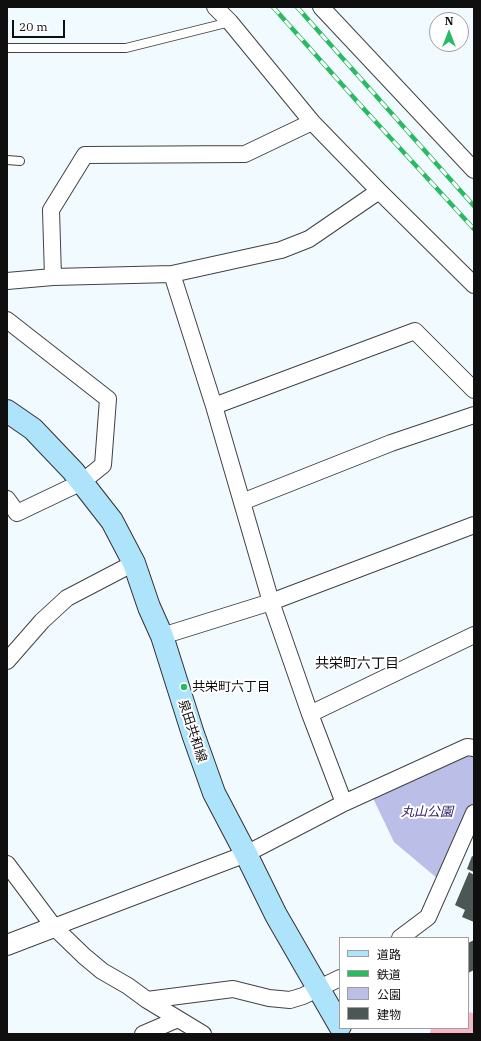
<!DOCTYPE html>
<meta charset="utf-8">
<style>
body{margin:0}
#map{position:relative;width:481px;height:1041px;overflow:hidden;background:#f1fbff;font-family:"IBM Plex Serif","Noto Sans JP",serif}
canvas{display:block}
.frame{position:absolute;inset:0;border:8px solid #0f0f0f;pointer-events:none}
.legend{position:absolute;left:339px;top:937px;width:130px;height:92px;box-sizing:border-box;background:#fff;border:1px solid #9f9f9f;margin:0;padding:5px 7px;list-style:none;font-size:12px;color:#0f0f0f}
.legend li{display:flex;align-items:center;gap:8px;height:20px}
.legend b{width:20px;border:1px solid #9f9f9f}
.north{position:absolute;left:429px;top:12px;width:40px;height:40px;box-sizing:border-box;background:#fff;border:1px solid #9f9f9f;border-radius:50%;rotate:0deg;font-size:11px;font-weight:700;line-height:16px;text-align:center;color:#0f0f0f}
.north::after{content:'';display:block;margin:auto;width:14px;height:18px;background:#2abb62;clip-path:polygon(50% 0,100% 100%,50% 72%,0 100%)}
.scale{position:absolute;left:12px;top:20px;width:53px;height:18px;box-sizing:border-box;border:2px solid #0f0f0f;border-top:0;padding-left:5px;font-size:12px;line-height:14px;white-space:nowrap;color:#0f0f0f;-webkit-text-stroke:3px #fff;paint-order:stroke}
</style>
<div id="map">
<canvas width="481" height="1041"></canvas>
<div class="frame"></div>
<ul class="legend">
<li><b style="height:5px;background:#aee3fc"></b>道路</li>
<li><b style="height:5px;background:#2abb62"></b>鉄道</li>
<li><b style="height:11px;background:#bbbfe8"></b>公園</li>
<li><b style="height:11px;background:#4b5755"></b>建物</li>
</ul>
<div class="north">N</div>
<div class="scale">20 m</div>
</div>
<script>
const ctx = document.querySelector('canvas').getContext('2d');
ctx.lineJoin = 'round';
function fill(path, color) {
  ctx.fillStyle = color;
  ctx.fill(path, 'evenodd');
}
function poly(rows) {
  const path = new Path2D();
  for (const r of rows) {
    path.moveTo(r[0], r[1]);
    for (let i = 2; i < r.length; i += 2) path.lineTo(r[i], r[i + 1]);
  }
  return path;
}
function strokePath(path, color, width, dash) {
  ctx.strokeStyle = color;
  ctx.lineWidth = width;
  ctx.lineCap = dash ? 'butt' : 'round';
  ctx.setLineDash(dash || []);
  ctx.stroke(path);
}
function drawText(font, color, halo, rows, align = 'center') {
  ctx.font = font + ' "IBM Plex Serif","Noto Sans JP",serif';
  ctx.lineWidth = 4;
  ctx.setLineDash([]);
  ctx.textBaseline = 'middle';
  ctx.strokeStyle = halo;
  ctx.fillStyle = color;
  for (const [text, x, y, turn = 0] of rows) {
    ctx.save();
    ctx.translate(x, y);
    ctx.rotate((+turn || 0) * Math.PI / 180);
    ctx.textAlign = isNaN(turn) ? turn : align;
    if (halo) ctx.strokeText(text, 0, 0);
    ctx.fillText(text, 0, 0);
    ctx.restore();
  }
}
const green = poly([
 [474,748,474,813,444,884,394,842,370,792]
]);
const river = poly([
 [446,1034,467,1028]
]);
const building = poly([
 [472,856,474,857,474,872,467,869],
 [469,872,474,875,474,922,462,917,465,910,455,905],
 [474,940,474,970,468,973,468,943]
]);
const service = poly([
 [7,48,126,48,230,22],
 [7,160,20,161]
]);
const minor = poly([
 [215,7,230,22,312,122,379,191,474,285],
 [321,7,474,170],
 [172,274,214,406,271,602,310,714,344,803],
 [53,277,51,210,85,155,245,154,312,122],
 [7,281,53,277,172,274,281,250,309,239,379,191],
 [7,320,108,399,103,465,82,482,17,513,7,499],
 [214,406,415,331,474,390],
 [242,502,391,443,474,415],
 [162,636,271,602,474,525],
 [7,661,42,621,67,598,134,563],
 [310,714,474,635],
 [7,864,54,927],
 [400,938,428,917,474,813],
 [147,1000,233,989,269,998,290,1000,303,996,340,978],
 [143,1034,178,1019],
 [203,1034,147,1000,128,986,102,971,84,956,54,927,246,854,344,803,467,747,474,748]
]);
const tertiary = poly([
 [7,945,54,927]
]);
const secondary = poly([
 [7,411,33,429,73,471,112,521,134,563,149,607,162,636,193,734,214,793,246,854,276,915,340,1026]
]);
const rail = poly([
 [273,7,363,108,474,229],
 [297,7,474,206]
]);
const markers = [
 [184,687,4,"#2abb62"]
];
const poiNames = [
 ["共栄町六丁目",192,687]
];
const streetNames = [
 ["泉田共和線",192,731,72]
];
const parkNames = [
 ["丸山公園",427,812]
];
const neighbourhoodNames = [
 ["共栄町六丁目",357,664]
];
fill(green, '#bbbfe8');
strokePath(river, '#f4b7c3', 32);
fill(building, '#4b5755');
strokePath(service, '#424242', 10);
strokePath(minor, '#424242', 18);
strokePath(tertiary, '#424242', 22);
strokePath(secondary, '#313131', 24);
strokePath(service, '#fff', 8);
strokePath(minor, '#fff', 16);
strokePath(tertiary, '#fff', 20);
strokePath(secondary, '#aee3fc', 22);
strokePath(rail, '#2abb62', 4.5);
strokePath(rail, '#fff', 3, [9]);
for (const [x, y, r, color] of markers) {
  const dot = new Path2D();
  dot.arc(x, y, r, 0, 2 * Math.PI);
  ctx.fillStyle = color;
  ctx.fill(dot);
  strokePath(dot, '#fff', 1.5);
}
drawText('13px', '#0f0f0f', '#fff', poiNames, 'left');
drawText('13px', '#0f0f0f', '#fff', streetNames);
drawText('italic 13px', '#302065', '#fff', parkNames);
drawText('14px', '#0f0f0f', '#fff', neighbourhoodNames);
</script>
